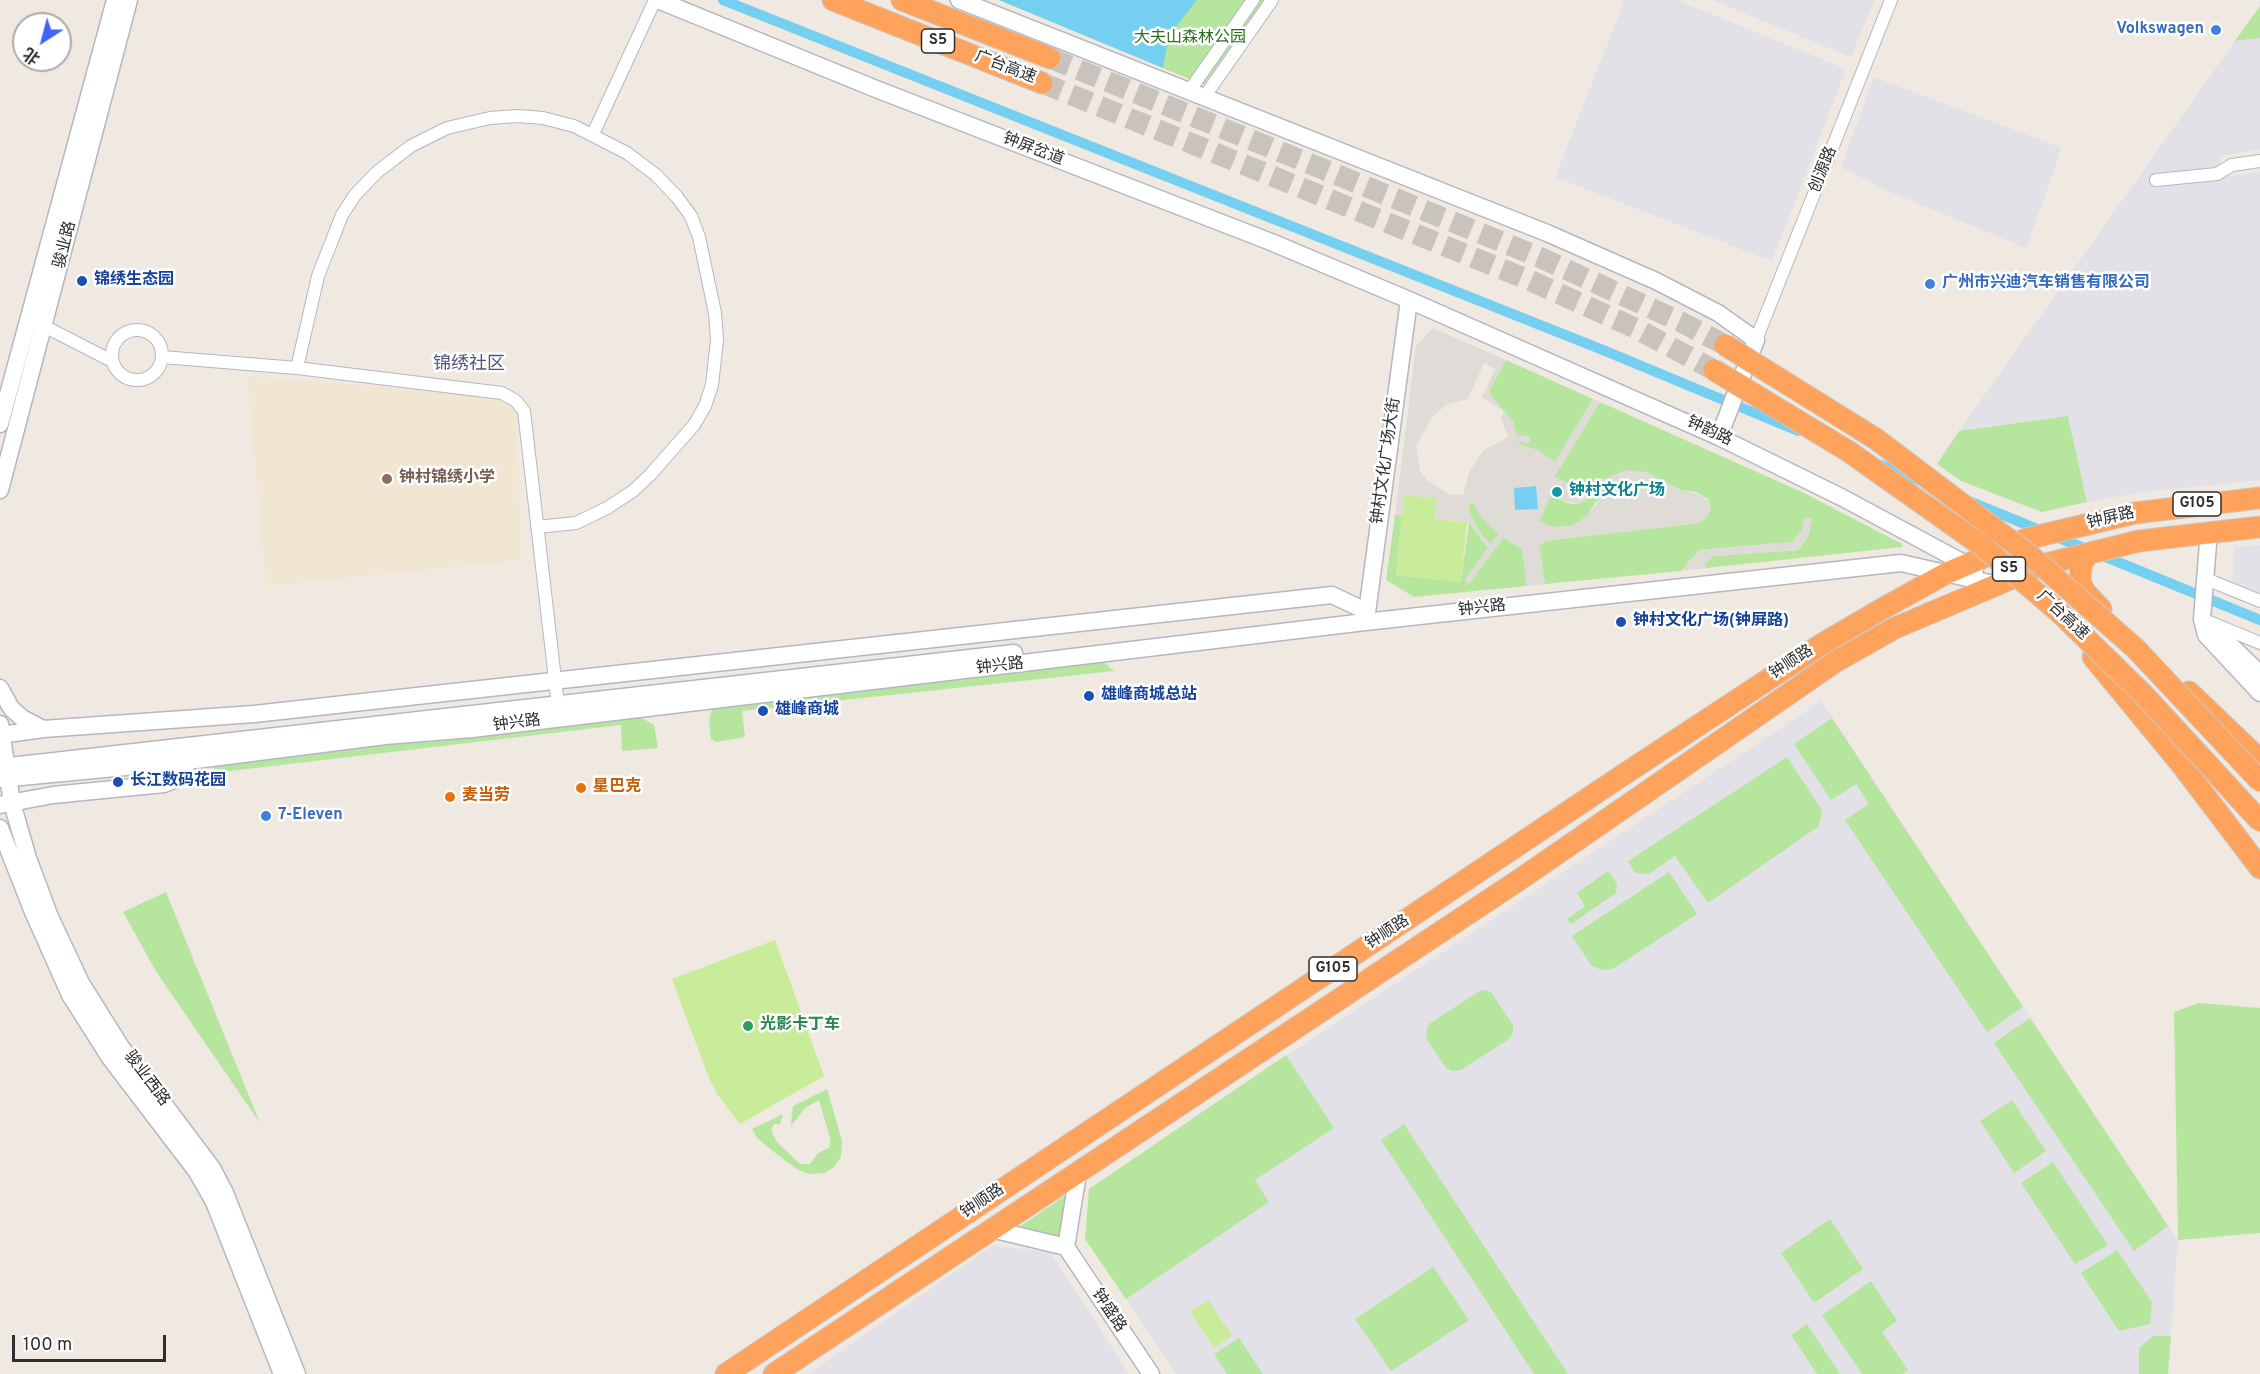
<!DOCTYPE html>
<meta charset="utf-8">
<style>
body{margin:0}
#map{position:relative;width:2260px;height:1374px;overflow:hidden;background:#efe9e1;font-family:Overpass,"Noto Sans SC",sans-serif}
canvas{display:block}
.north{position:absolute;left:12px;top:12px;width:60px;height:60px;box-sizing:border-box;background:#fff;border:2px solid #ababab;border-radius:50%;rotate:216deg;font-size:16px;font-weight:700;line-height:24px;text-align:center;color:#2e2e2e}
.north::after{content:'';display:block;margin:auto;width:21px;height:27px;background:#4264fb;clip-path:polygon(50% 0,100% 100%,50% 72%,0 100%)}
.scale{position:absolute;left:12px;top:1335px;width:154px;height:27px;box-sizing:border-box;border:3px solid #2e2e2e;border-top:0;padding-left:8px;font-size:18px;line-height:21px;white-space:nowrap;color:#2e2e2e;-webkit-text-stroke:4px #fff;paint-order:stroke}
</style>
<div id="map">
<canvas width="2260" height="1374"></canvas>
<div class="north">北</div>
<div class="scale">100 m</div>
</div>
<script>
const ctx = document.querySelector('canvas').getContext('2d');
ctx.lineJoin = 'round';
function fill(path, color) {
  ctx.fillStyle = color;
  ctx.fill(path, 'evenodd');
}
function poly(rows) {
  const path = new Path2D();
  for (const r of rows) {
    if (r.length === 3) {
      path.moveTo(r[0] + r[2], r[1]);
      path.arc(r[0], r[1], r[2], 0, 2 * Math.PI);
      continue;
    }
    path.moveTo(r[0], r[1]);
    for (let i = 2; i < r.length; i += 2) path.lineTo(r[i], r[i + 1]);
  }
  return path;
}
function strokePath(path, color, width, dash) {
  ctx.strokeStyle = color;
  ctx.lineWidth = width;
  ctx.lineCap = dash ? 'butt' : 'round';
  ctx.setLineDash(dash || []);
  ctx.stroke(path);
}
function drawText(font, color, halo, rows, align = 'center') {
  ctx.font = font + ' Overpass,"Noto Sans SC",sans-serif';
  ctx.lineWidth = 5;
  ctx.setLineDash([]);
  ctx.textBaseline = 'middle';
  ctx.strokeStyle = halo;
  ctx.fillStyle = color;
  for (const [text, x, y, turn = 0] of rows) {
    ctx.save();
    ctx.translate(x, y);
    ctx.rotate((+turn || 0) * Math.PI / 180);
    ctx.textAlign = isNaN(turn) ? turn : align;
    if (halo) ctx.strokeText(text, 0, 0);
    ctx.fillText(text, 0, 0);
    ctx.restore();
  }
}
const industrial = poly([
 [1625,0,1677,0,1846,69,1772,261,1555,177],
 [1712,0,1875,0,1851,57],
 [2260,38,2260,149,2220,156,2222,177,2260,172,2260,480,2144,492,2087,502,2068,416,1959,431,2235,41],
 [1874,77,2062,148,2026,248,1890,192,1841,167],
 [2260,545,2260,597,2232,586,2234,548],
 [1821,701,2178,1240,2168,1374,1176,1374,1126,1299,1269,1202,1207,1109],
 [993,1245,1051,1253,1129,1374,808,1374]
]);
const education = poly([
 [247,376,516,398,521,560,266,586]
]);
const green = poly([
 [999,0,1264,0,1204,85],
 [2260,6,2260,38,2235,41],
 [1506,360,1593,399,1555,462,1518,444,1513,421,1490,395,1490,389],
 [1600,402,1804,493,1902,544,1902,547,1706,568,1706,563,1713,556,1798,550,1808,536,1812,519,1792,542,1699,550,1681,571,1545,584,1539,547,1545,541,1698,523,1710,511,1708,499,1696,492,1680,490,1646,472,1603,479,1580,489,1554,477],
 [2068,416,2087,502,2042,512,1961,481,1937,464,1959,431],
 [1624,479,1625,486,1610,490,1595,503,1587,516,1572,526,1554,527,1539,522,1550,496,1571,504,1578,504,1607,485],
 [1473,502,1481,517,1499,534,1491,544,1483,537,1472,519,1468,505],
 [1395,515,1402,515,1396,575,1461,582,1469,522,1488,548,1465,580,1469,583,1503,537,1522,549,1527,586,1414,597,1386,580],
 [1104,662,1114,671,742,711,745,737,716,742,711,739,709,720,712,710,724,704],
 [640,717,654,725,658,748,622,751,621,725,213,773,215,764,403,740],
 [1832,718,2023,1007,1987,1032,1845,820,1869,804,1856,784,1831,800,1794,744],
 [1787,757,1822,810,1819,826,1708,903,1675,856,1649,874,1635,873,1628,861],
 [1608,871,1617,884,1616,893,1571,924,1567,919,1585,906,1577,893],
 [1669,872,1697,914,1613,969,1601,970,1591,965,1572,936],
 [166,892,260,1123,157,973,123,912],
 [1485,990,1491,992,1513,1025,1513,1033,1509,1039,1461,1070,1452,1071,1446,1068,1427,1040,1426,1031,1429,1024,1478,992],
 [2198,1003,2260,1008,2260,1233,2178,1240,2174,1012],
 [2030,1018,2168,1226,2134,1251,1994,1043],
 [1286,1055,1334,1128,1255,1180,1269,1202,1126,1299,1085,1239,1089,1189],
 [827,1089,842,1141,841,1157,834,1167,825,1173,810,1174,798,1170,774,1152,757,1138,752,1129,783,1114,780,1124,774,1124,771,1130,777,1142,800,1164,810,1164,817,1154,830,1147,830,1138,819,1100,805,1108,791,1126,792,1112,793,1106],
 [2012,1100,2046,1151,2014,1173,1980,1121],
 [1404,1124,1568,1374,1534,1374,1381,1140],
 [2053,1162,2108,1245,2075,1264,2021,1183],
 [1069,1193,1060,1239,1015,1230],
 [1830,1219,1863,1269,1814,1303,1781,1253],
 [2117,1250,2152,1302,2150,1324,2119,1331,2081,1273],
 [1433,1267,1469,1320,1391,1371,1355,1319],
 [1871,1281,1897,1321,1882,1332,1908,1370,1902,1374,1862,1374,1822,1315],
 [1807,1324,1840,1374,1817,1374,1791,1335],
 [2153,1336,2171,1336,2168,1374,2139,1374,2139,1348],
 [1239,1338,1263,1374,1227,1374,1214,1354]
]);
const pitch = poly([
 [1404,495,1437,498,1435,519,1467,522,1461,582,1396,575],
 [775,940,824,1076,740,1124,717,1094,707,1073,672,979],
 [1208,1300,1232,1336,1214,1348,1190,1312]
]);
const plaza = poly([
 [1433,328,1506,360,1490,389,1490,395,1513,421,1517,435,1530,436,1530,443,1519,442,1518,444,1538,450,1555,462,1593,399,1600,402,1554,477,1580,489,1626,470,1647,472,1680,490,1702,495,1711,505,1707,518,1698,523,1545,541,1539,547,1545,584,1527,586,1522,549,1504,537,1469,583,1465,580,1488,548,1469,522,1435,519,1437,498,1404,495,1402,515,1395,515,1416,346],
 [1484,363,1495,369,1480,402,1483,398,1504,411,1501,418,1508,437,1484,450,1470,470,1463,495,1449,494,1428,481,1420,471,1416,445,1434,415,1448,404,1468,399],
 [1624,480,1625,486,1604,494,1587,516,1572,526,1554,527,1539,522,1550,497,1578,504,1607,485],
 [1473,502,1481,517,1499,534,1491,544,1483,537,1472,519,1468,505],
 [1805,517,1812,519,1808,535,1798,550,1713,556,1706,563,1706,568,1681,571,1699,550,1792,542,1802,529]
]);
const water = poly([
 [999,0,1197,0,1169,35,1163,68],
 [1536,486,1538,509,1515,510,1514,488]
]);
const canal = poly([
 [723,0,1603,350,1798,431],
 [1882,465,1920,481],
 [1971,502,2260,620]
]);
const highwayTunnel = poly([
 [1050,58,1539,257,1681,322,1725,345],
 [1042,83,1529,280,1635,328,1714,370]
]);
const street = poly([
 [1190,90,1253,0],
 [1205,96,1272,0],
 [593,134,655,0],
 [2156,180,2217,174,2232,165,2260,161],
 [38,323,112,361],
 [137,355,25],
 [1756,340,1891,0],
 [162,357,297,368,502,393,516,401,524,411,558,705],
 [297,368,318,276,342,215,355,195,377,172,411,146,447,128,490,118,518,116,543,118,574,126,627,153,656,175,677,197,691,216,699,237,715,313,717,340,712,385,705,406,694,425,650,475,633,491,607,508,576,523,537,527],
 [2206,579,2260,601],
 [2202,619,2260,643]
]);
const secondary = poly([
 [658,0,876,89,1271,242,1409,300,1719,437,1843,498,1975,569],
 [959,0,1547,233,1656,281,1718,313,1756,340,1719,437],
 [0,424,115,0],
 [0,490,129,0],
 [2209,531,2202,619,2206,635,2260,693],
 [1366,620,1409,300],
 [2216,631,2260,674],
 [0,688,11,708,22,718,43,729,254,714,1332,595,1366,611],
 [0,724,12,803,28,858,50,917,81,983,121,1047,212,1168,225,1193,297,1374],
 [0,735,43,729],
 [0,767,1014,653],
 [0,779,188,761,385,736,472,729,1365,622,1901,563,1998,585],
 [0,805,53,795,164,784,181,777,188,761],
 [0,828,33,912,70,995,110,1058,197,1172,214,1202,282,1374],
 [991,1229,1066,1247],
 [1066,1247,1151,1374],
 [1066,1247,1078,1174]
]);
const highway = poly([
 [833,0,1042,83],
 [902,0,1050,58],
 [2087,555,2081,565,2080,582,2085,592,2101,609],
 [2093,657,2181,764,2260,868],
 [2189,692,2260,760],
 [726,1374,1626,773,1822,644,1882,609,1945,574,2026,539,2135,513,2260,498],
 [774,1374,1522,878,1835,662,1895,628,2046,564,2139,541,2260,527]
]);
const highwayBridge = poly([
 [1725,345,1876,439,2032,557,2136,649,2260,781],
 [1714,370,1848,451,1981,545,2060,613,2144,695,2260,821]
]);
const markers = [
 [2216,30,6,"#3f7fe0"],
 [82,281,6,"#1a4fb4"],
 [1930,284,6,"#3f7fe0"],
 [387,479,6,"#8d6e63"],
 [1557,492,6,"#0f9aa8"],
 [1621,622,6,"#1a4fb4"],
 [1089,696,6,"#1a4fb4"],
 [763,711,6,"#1a4fb4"],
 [118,782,6,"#1a4fb4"],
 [581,788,6,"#e8710a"],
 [450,797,6,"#e8710a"],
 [266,816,6,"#3f7fe0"],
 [748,1026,6,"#2e9e5b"]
];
const shields = [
 [938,41,33],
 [2197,504,48],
 [2009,569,33],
 [1333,969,48]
];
const shieldNames = [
 ["S5",938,41],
 ["G105",2197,504],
 ["S5",2009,569],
 ["G105",1333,969]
];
const shopNames = [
 ["Volkswagen",2204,30,"right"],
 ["广州市兴迪汽车销售有限公司",1942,284],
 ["7-Eleven",278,816]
];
const parkNames = [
 ["大夫山森林公园",1190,39]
];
const streetNames = [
 ["广台高速",1005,68,21],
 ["钟屏岔道",1033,150,21],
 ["创源路",1824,170,-68],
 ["骏业路",66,245,-76],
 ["钟韵路",1709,432,25],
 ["钟村文化广场大街",1387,461,-82],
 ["钟屏路",2111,519,-13],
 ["钟兴路",1482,609,-6],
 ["广台高速",2062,616,43],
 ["钟顺路",1792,663,-33],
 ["钟兴路",1000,667,-6],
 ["钟兴路",517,724,-7],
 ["钟顺路",1388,933,-33],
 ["骏业西路",146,1079,53],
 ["钟顺路",983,1202,-34],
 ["钟盛路",1108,1311,56]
];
const transitNames = [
 ["锦绣生态园",94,281],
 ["钟村文化广场(钟屏路)",1633,622],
 ["雄峰商城总站",1101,696],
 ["雄峰商城",775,711],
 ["长江数码花园",130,782]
];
const educationNames = [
 ["钟村锦绣小学",399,479]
];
const cultureNames = [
 ["钟村文化广场",1569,492]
];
const foodNames = [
 ["星巴克",593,788],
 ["麦当劳",462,797]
];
const leisureNames = [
 ["光影卡丁车",760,1026]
];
const neighbourhoodNames = [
 ["锦绣社区",469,365]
];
fill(industrial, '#e3e1e8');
fill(education, '#f0e6d1');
fill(green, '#b6e59e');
fill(pitch, '#c9ec9a');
fill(plaza, '#dfdcd8');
fill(water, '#75cff0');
strokePath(canal, '#75cff0', 10);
strokePath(highwayTunnel, '#c8c4bd', 21, [21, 10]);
strokePath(street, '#b4b7c1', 14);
strokePath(secondary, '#b4b7c1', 19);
strokePath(highway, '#c9c9c9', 23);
strokePath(street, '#fff', 12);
strokePath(secondary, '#fff', 16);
strokePath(highway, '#ffa35c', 21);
strokePath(highwayBridge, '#c9c9c9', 23, []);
strokePath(highwayBridge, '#ffa35c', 21);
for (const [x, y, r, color] of markers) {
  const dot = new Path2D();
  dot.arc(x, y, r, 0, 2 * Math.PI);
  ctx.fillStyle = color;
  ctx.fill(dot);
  strokePath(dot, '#fff', 2);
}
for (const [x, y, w] of shields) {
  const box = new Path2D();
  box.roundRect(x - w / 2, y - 12, w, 24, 4.5);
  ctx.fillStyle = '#fff';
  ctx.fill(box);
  strokePath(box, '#2e2e2e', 1.5);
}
drawText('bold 15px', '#2e2e2e', null, shieldNames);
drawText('bold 16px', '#366cbe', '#fff', shopNames, 'left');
drawText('16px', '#2c6e1b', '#fff', parkNames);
drawText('16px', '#2e2e2e', '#fff', streetNames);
drawText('bold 16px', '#164399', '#fff', transitNames, 'left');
drawText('bold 16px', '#785e54', '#fff', educationNames, 'left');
drawText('bold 16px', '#0d838f', '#fff', cultureNames, 'left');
drawText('bold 16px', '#c56008', '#fff', foodNames, 'left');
drawText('bold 16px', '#27864d', '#fff', leisureNames, 'left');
drawText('18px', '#4d5680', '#fff', neighbourhoodNames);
</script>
